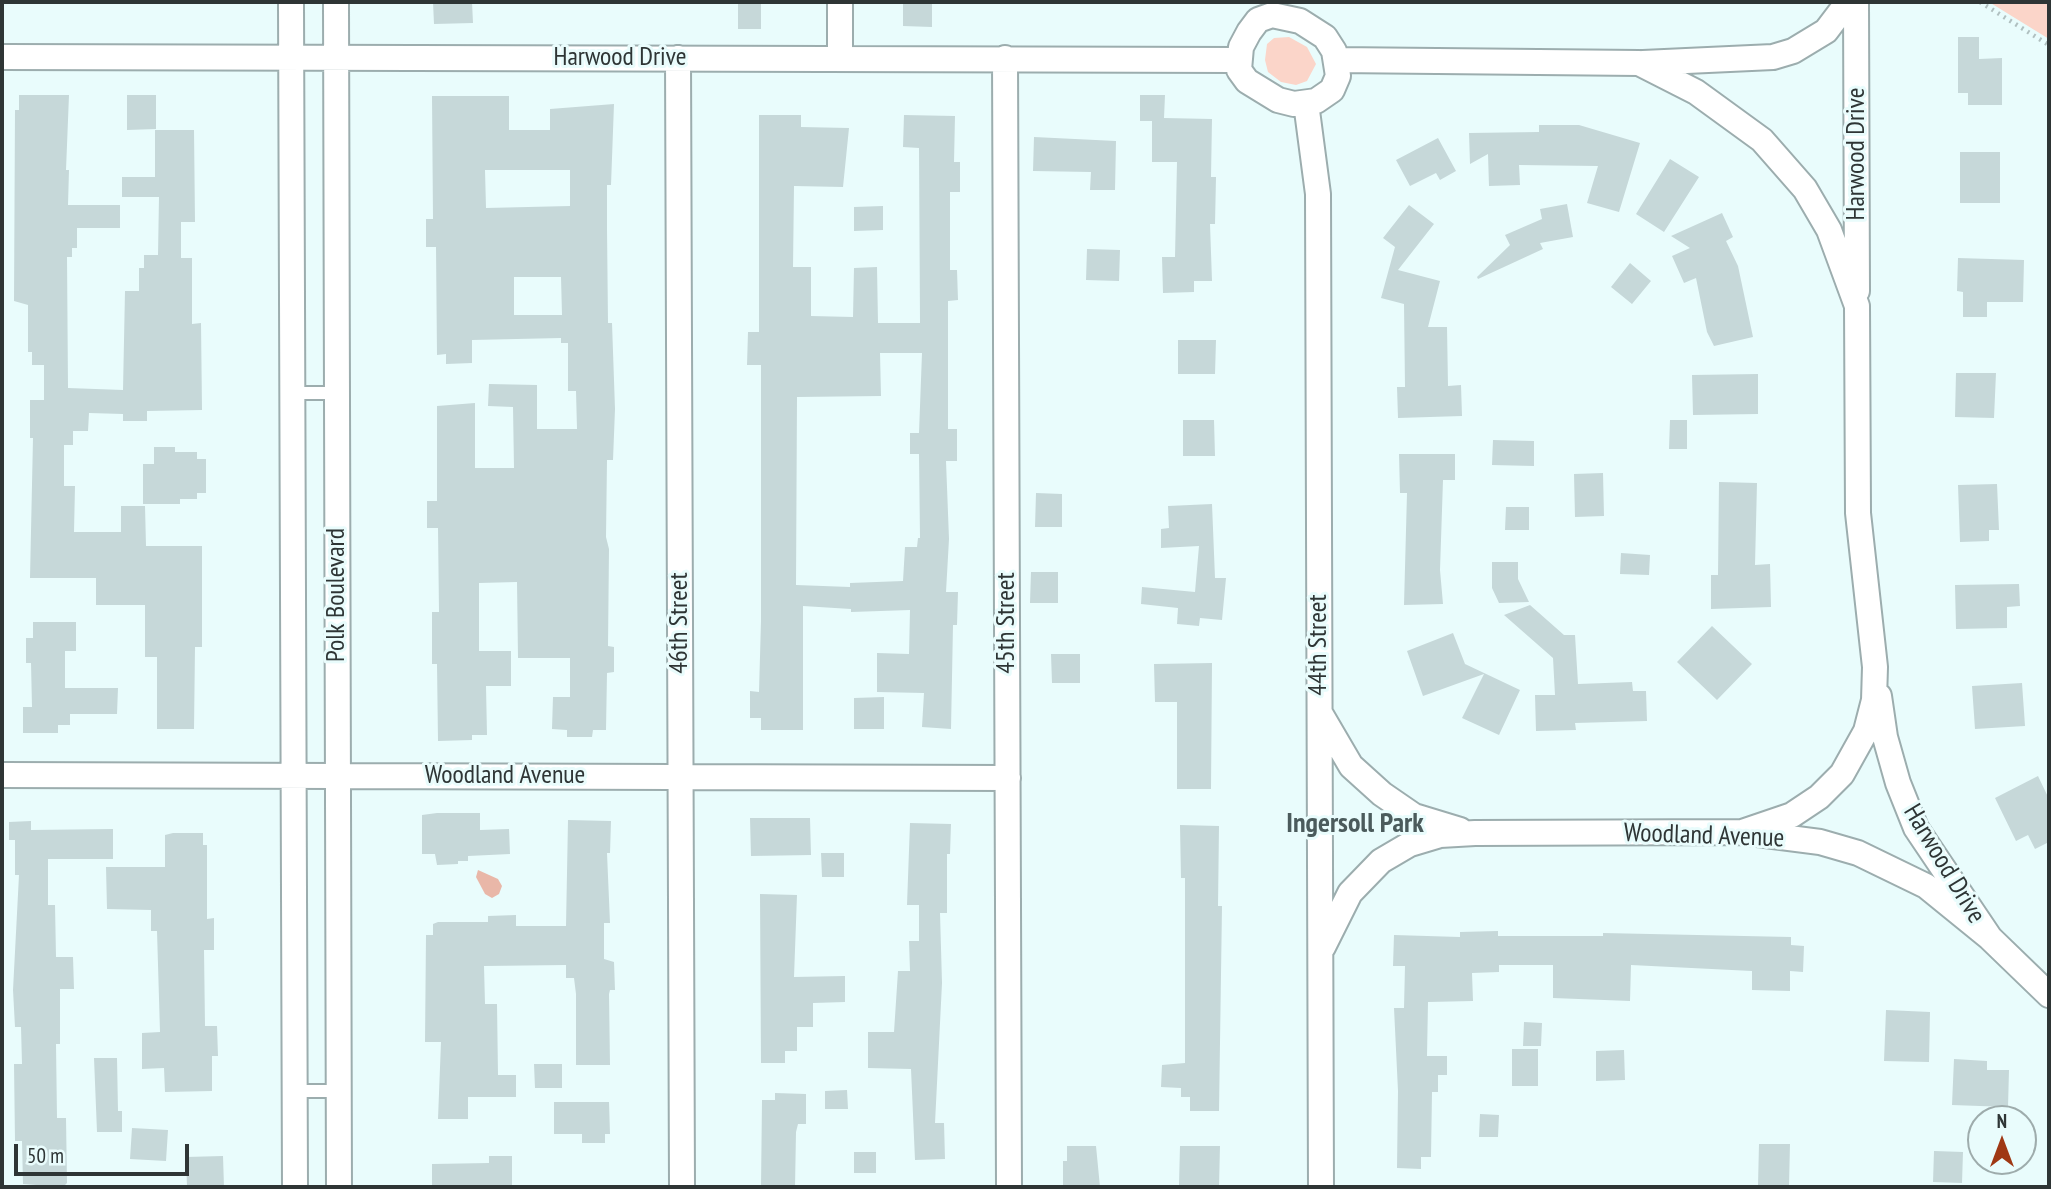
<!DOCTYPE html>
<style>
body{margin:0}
#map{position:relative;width:2051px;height:1189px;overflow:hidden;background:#e9fcfc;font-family:"PT Sans Narrow",sans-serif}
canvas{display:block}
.frame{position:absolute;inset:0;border:4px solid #2e3535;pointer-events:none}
.north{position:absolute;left:1967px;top:1105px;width:70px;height:70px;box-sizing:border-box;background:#e9fcfc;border:2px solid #9eacac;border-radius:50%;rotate:0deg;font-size:19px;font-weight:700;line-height:28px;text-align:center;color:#2e3535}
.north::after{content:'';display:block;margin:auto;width:24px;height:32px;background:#9f3814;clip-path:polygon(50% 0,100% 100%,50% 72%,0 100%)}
.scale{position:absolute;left:14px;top:1144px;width:175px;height:32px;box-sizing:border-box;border:4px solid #2e3535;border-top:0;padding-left:9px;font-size:21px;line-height:24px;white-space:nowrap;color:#2e3535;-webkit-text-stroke:5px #e9fcfc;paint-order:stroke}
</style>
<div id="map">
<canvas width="2051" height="1189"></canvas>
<div class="frame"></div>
<div class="north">N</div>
<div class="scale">50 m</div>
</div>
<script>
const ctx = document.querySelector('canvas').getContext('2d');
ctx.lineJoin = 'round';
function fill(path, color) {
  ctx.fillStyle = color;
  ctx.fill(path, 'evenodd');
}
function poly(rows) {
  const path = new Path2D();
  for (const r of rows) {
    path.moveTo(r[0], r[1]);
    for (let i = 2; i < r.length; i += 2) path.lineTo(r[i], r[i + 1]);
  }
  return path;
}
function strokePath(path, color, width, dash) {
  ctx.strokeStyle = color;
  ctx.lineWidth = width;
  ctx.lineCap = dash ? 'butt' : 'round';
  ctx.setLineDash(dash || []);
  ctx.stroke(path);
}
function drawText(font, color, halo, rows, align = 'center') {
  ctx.font = font + ' "PT Sans Narrow",sans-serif';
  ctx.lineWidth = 6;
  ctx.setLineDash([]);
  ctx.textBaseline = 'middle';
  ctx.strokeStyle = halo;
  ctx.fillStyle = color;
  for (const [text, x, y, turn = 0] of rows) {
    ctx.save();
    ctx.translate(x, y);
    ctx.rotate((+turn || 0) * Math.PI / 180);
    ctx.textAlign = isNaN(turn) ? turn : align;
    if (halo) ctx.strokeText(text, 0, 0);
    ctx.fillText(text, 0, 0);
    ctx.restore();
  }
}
const green = poly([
 [1989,2,2049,2,2049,39],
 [1289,37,1307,47,1316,64,1307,81,1296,85,1281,82,1268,72,1265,60,1267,44,1274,38]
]);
const water = poly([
 [478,870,498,879,502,886,499,894,492,898,485,894,476,877]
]);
const building = poly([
 [433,2,472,2,473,23,434,24],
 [738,2,761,2,761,29,738,29],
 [903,2,932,2,932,27,903,26],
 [1958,37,1979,37,1979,59,2002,58,2002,105,1968,105,1968,93,1958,93],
 [19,95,69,95,66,170,69,170,68,205,120,205,120,228,77,228,77,248,72,248,72,257,67,257,68,388,123,390,125,291,139,291,139,268,144,268,144,255,158,255,159,197,122,197,122,177,155,177,155,130,194,130,195,222,181,222,181,258,192,258,192,324,201,323,202,410,147,411,147,421,123,421,123,414,89,413,88,431,73,431,73,445,64,445,64,486,75,486,74,532,121,532,121,506,145,506,146,546,202,546,202,647,195,647,194,729,157,729,157,657,145,657,145,605,96,605,96,578,30,578,33,438,30,438,30,400,44,400,44,365,32,365,32,352,28,352,28,305,14,301,15,110,19,110],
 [127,95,156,95,156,129,127,130],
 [1140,95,1165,95,1164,118,1212,119,1211,177,1216,177,1215,224,1210,224,1212,281,1194,281,1194,292,1163,293,1162,257,1175,257,1177,162,1152,162,1152,121,1140,121],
 [432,96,509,96,509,130,550,130,550,109,614,104,611,185,607,185,607,229,608,323,612,323,615,409,613,460,607,460,606,537,609,549,608,646,614,647,614,672,607,673,606,730,593,730,592,737,567,737,567,730,552,729,553,697,570,697,570,658,518,658,517,582,479,583,479,651,511,651,511,686,486,686,487,735,472,735,472,740,438,741,437,664,432,664,432,612,439,612,438,528,427,528,427,501,437,501,437,406,475,403,475,468,514,468,513,407,488,406,489,384,537,385,537,429,577,429,576,391,568,391,568,343,561,343,561,338,472,340,472,363,446,364,446,354,437,355,436,247,426,247,426,219,433,219],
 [485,170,570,170,570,206,486,208],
 [514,277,561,277,562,315,514,315],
 [759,115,801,115,801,127,849,128,843,187,794,186,793,267,811,267,811,316,853,317,854,268,877,267,878,323,920,323,919,148,903,147,904,115,955,116,954,162,960,162,960,192,950,192,950,270,957,270,958,300,948,301,948,429,957,429,957,461,946,461,949,539,946,592,958,592,957,625,953,625,951,729,922,727,924,693,877,692,877,653,909,654,910,610,851,612,851,609,803,606,803,730,761,730,761,718,750,718,750,691,759,692,761,621,761,365,747,365,748,332,759,332],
 [880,353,922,353,919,433,910,433,910,454,919,454,920,538,918,538,917,547,905,547,903,581,850,583,850,587,796,585,797,397,881,396],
 [1539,125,1579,125,1640,143,1619,212,1587,203,1598,166,1519,165,1520,185,1489,186,1488,154,1470,164,1469,133,1539,132],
 [1034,137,1116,141,1115,190,1090,190,1091,172,1033,171],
 [1438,138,1456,171,1440,180,1436,173,1410,186,1396,160],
 [1960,152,2000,152,2000,203,1960,203],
 [1670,159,1699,177,1664,232,1636,214],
 [1567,204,1573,237,1540,243,1543,249,1478,279,1477,277,1510,245,1505,235,1542,219,1540,209],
 [1409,205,1434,224,1398,270,1440,281,1428,327,1447,327,1448,386,1461,385,1462,416,1398,418,1397,387,1405,387,1404,304,1381,298,1395,247,1383,238],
 [883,206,883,230,854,231,854,207],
 [1722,213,1733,237,1726,241,1738,266,1753,337,1714,346,1707,332,1696,278,1684,283,1672,256,1690,248,1671,236],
 [1087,249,1120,250,1119,281,1086,280],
 [1958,258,2024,260,2023,302,1987,302,1987,317,1963,317,1963,292,1957,291],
 [1630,263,1651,281,1632,304,1611,287],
 [1178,340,1216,340,1215,374,1178,374],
 [1956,373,1996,373,1994,418,1955,417],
 [1758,374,1758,414,1693,415,1692,375],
 [1183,420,1214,420,1215,456,1183,456],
 [1670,420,1687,420,1687,449,1669,449],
 [1493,440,1534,441,1534,466,1492,465],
 [154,447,175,447,175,452,197,452,197,459,206,459,206,493,197,493,197,499,180,499,180,504,143,504,143,464,154,464],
 [1399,454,1455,454,1455,480,1443,480,1440,570,1443,604,1404,605,1407,493,1400,493],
 [1603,473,1604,516,1575,517,1574,474],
 [1719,482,1757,483,1755,565,1770,564,1771,607,1711,609,1711,575,1718,575],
 [1997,484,1999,530,1989,530,1989,541,1960,542,1958,485],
 [1036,493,1062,494,1062,527,1035,527],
 [1212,504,1215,578,1226,578,1222,620,1200,618,1199,626,1177,624,1178,608,1141,604,1142,587,1195,592,1199,546,1161,548,1161,529,1169,528,1168,506],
 [1506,507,1529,507,1529,530,1505,530],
 [1621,553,1650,555,1649,575,1620,574],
 [1492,562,1518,562,1518,579,1529,602,1499,603,1492,588],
 [1031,572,1058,572,1058,603,1030,603],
 [2019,584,2020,606,2007,607,2007,628,1956,629,1955,585],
 [1530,605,1564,635,1575,635,1578,684,1632,682,1633,691,1646,691,1647,721,1575,723,1576,730,1536,731,1535,695,1555,695,1553,658,1504,615],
 [33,622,76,622,76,651,65,651,65,688,118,688,117,714,70,714,70,725,58,725,58,733,23,733,23,707,32,707,31,663,26,663,26,638,33,638],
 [1712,626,1752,664,1717,700,1677,662],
 [1453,633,1465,664,1520,690,1499,735,1462,718,1484,674,1423,696,1407,651],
 [1051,654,1080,654,1080,683,1052,683],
 [1212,663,1211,789,1177,789,1177,702,1155,702,1154,664],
 [2022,683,2025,726,1975,729,1972,686],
 [884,697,884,729,854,729,854,698],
 [2038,776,2049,799,2049,842,2035,849,2028,835,2016,841,1995,798],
 [437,813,480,813,480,830,509,829,510,854,468,856,468,861,458,861,458,864,437,865,435,854,422,854,422,815],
 [750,818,810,818,811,855,751,856],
 [568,820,611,821,610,853,607,853,610,923,604,923,604,959,614,962,615,990,610,990,609,994,610,1065,576,1065,576,994,574,978,566,978,566,965,484,966,485,1004,497,1004,498,1075,516,1075,516,1097,468,1097,468,1119,438,1119,441,1042,425,1042,426,935,433,935,433,924,438,922,488,922,488,916,516,915,516,926,566,926],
 [31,821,31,830,113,829,113,859,48,859,48,905,55,905,56,957,73,957,74,989,60,989,60,1044,56,1044,57,1118,66,1118,67,1183,63,1187,23,1184,22,1141,15,1141,14,1064,22,1064,21,1027,15,1027,13,990,19,875,15,875,15,840,9,840,9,822],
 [910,823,951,824,950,854,947,854,947,913,940,913,942,983,935,1123,944,1123,945,1159,915,1160,911,1069,868,1068,868,1032,894,1032,898,971,910,971,909,941,919,941,919,905,907,905],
 [1180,825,1219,826,1218,906,1222,906,1219,1111,1190,1111,1190,1097,1181,1097,1181,1088,1161,1087,1162,1065,1185,1063,1185,878,1181,878],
 [173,833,203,833,203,845,207,845,207,919,214,918,214,950,204,950,205,1026,217,1026,218,1056,212,1056,212,1091,165,1092,164,1068,142,1069,142,1033,160,1032,157,931,151,931,151,910,107,909,106,867,165,867,165,835],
 [821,853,844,853,844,877,822,877],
 [760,894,797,895,794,977,845,976,845,1002,813,1003,813,1027,797,1027,797,1051,785,1051,785,1063,761,1063],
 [1498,931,1498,936,1603,936,1603,933,1791,937,1791,945,1804,946,1803,972,1790,971,1790,991,1752,990,1752,971,1631,965,1630,1001,1553,998,1553,965,1499,965,1499,972,1472,973,1473,1001,1428,1002,1427,1056,1447,1056,1447,1075,1438,1075,1438,1092,1432,1092,1431,1157,1421,1157,1421,1169,1397,1168,1398,1091,1394,1008,1404,1008,1405,966,1393,966,1394,935,1460,937,1460,932],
 [1886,1010,1930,1012,1929,1062,1884,1061],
 [1524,1022,1542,1023,1541,1046,1523,1046],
 [1512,1049,1538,1049,1538,1086,1512,1086],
 [1624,1050,1625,1080,1596,1081,1596,1051],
 [94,1058,117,1058,118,1111,122,1111,122,1132,97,1132],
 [1954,1059,1987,1061,1987,1070,2009,1070,2008,1107,1952,1105],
 [534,1064,562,1064,562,1088,535,1088],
 [847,1090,848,1109,825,1109,825,1091],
 [775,1093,806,1094,806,1124,798,1124,796,1132,795,1187,761,1187,762,1100,775,1100],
 [554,1102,609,1102,610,1134,605,1134,605,1143,582,1143,582,1134,554,1134],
 [1480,1114,1499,1115,1498,1137,1479,1137],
 [132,1128,168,1130,166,1161,130,1159],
 [1759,1144,1790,1144,1789,1186,1758,1185],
 [1067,1146,1096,1146,1100,1187,1063,1187,1063,1161,1067,1161],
 [1180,1146,1220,1146,1219,1187,1179,1185],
 [1934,1151,1963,1152,1962,1183,1933,1182],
 [854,1152,876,1152,876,1173,854,1173],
 [223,1156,224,1187,187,1187,186,1157],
 [489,1156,512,1156,512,1187,432,1187,432,1164,489,1163]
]);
const path = poly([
 [1980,2,2049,45]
]);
const lane = poly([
 [292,393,337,393],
 [294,1091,339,1091]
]);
const street = poly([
 [291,2,295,1187],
 [336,2,339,1187],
 [840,2,840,58],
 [1856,2,1857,291],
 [1272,15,1300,21,1325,37,1334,51,1338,76,1332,90,1316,101,1294,104,1278,100,1247,81,1239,70,1241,47,1249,32,1258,20,1272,15],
 [2,57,1238,60],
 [678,58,682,1187],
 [1005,58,1009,1187],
 [1336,60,1639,63,1696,92,1762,140,1805,189,1829,230,1857,306,1858,513,1875,667,1874,700,1866,731,1842,774,1819,797,1792,815,1742,832],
 [1643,63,1773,57,1793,51,1826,31,1848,2],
 [1306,103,1318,194,1321,1187],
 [1879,696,1885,737,1898,783,1916,828,1990,938,2049,995],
 [1320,713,1351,766,1382,794,1414,816,1460,830],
 [2,775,1008,778],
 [1323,947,1350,893,1381,861,1410,844,1440,835,1475,833,1742,832,1820,842,1858,853,1926,886,1990,938]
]);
const streetNames = [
 ["Harwood Drive",620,58],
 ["Harwood Drive",1857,154,-90],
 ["Polk Boulevard",337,595,-90],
 ["46th Street",680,623,-90],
 ["45th Street",1007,623,-90],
 ["44th Street",1319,645,-90],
 ["Woodland Avenue",505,776],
 ["Woodland Avenue",1704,836,2],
 ["Harwood Drive",1944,864,59]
];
const neighbourhoodNames = [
 ["Ingersoll Park",1355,824]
];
fill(green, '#fbd5c9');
fill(water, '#e9b7a8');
fill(building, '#c6d8d9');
strokePath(lane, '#9cadae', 16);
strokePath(street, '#9cadae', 28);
strokePath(path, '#b0c0c0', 4.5, [2, 5]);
strokePath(lane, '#fff', 12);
strokePath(street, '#fff', 24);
drawText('26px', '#2e3535', '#e9fcfc', streetNames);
drawText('bold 28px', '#4b5b5c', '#e9fcfc', neighbourhoodNames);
</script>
